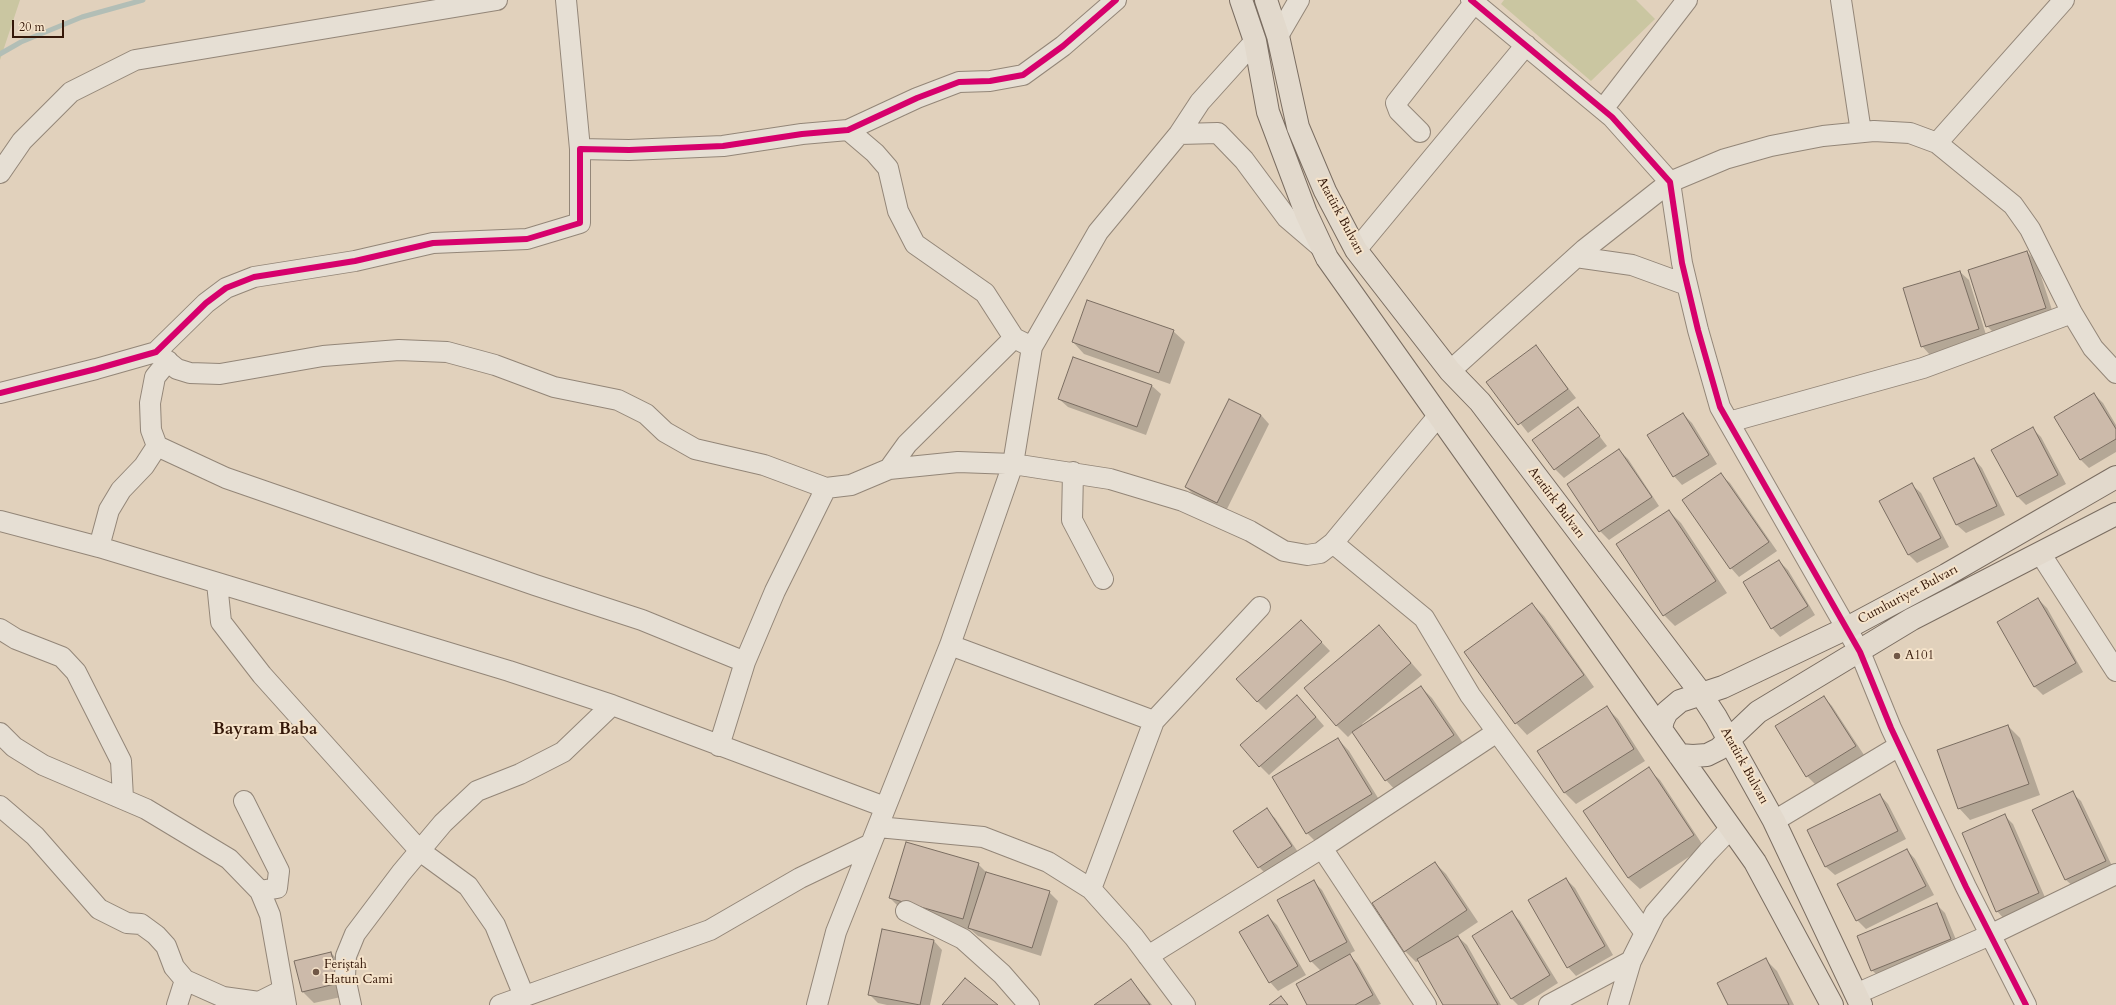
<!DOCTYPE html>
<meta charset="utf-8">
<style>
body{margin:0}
#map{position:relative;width:2116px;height:1005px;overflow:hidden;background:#e1d1bc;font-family:Cardo,serif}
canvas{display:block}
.scale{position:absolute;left:12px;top:20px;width:52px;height:18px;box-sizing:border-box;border:2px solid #341708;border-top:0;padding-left:5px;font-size:12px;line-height:14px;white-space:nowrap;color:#341708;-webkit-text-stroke:3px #f5e3ca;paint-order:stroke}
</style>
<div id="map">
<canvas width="2116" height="1005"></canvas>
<div class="scale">20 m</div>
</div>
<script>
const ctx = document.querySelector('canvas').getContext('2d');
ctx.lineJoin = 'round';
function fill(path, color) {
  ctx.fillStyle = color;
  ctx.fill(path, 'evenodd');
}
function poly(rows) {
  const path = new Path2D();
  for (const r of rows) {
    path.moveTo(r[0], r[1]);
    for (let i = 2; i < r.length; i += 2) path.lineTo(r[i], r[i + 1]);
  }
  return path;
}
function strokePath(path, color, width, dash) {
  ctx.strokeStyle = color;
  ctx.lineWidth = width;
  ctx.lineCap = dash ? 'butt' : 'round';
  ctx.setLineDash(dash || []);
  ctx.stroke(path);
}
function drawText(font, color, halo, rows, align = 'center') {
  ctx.font = font + ' Cardo,serif';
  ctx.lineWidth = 4;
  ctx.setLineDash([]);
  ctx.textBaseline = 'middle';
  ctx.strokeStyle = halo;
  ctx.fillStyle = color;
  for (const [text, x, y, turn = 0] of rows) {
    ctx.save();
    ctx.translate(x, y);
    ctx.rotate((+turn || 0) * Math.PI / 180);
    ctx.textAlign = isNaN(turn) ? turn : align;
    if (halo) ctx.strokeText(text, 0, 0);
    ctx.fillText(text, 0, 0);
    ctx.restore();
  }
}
const green = poly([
 [0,0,20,0,0,60],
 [1504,0,1636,0,1655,19,1591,81,1501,4]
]);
const shadow = poly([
 [2027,252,2036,261,2054,316,1996,335,1987,326],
 [1960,272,1969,280,1987,338,1930,355,1922,346],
 [1173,331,1185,342,1170,384,1084,354,1073,342],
 [1536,347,1576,398,1528,433,1488,382],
 [1074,358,1152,386,1161,394,1146,435,1068,407,1059,399],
 [2094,394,2103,403,2116,425,2116,452,2089,468,2080,459],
 [1578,408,1607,446,1564,478,1555,469],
 [1683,414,1692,423,1717,464,1682,485,1674,476],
 [1261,415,1269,424,1226,511,1195,496,1186,487],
 [2033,429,2041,437,2066,484,2026,505,2018,497,1992,450],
 [1619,450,1628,459,1659,506,1609,540,1600,531],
 [1974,459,1982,468,2005,515,1966,533,1957,525,1935,478],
 [1721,475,1730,483,1777,551,1739,577,1731,568],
 [1912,485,1921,493,1949,547,1917,563,1909,555],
 [1669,511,1681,523,1727,593,1675,626,1664,615],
 [1779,561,1788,570,1815,615,1780,637,1772,628],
 [2038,599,2047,608,2083,672,2043,695,2034,686],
 [1532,604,1544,616,1594,687,1527,735,1516,723],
 [1379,626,1422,675,1362,724,1363,726,1421,687,1432,698,1465,746,1397,792,1386,780,1353,732,1348,737,1336,725],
 [1310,630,1330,651,1266,710,1257,701],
 [1824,697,1832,706,1864,755,1816,785,1807,776],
 [1306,705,1324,726,1269,775,1260,766],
 [1607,708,1618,719,1645,761,1576,804,1565,793,1538,751],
 [2008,726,2020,738,2040,795,1970,820,1959,808],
 [1338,739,1349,751,1383,806,1319,845,1307,833],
 [1648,769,1660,780,1704,847,1640,889,1628,878],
 [2072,793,2081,801,2114,870,2075,888,2066,880,2033,811],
 [1880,795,1888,804,1906,839,1835,875,1826,867,1808,831],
 [1266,810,1275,818,1300,855,1268,876,1259,867,1235,831],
 [2004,815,2013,824,2047,902,2005,920,1997,911],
 [1907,850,1915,859,1934,895,1866,929,1857,920],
 [1435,863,1446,874,1478,922,1457,936,1467,945,1501,1005,1444,1005,1419,961,1416,962,1405,951],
 [978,864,987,873,1049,892,1058,901,1041,956,978,936,971,930,902,910,890,898],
 [1566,879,1575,888,1613,955,1576,976,1568,967],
 [1314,882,1322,890,1355,951,1349,954,1358,964,1381,1004,1378,1005,1309,1005,1321,971,1311,961],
 [1937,905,1945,913,1959,947,1881,979,1872,970],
 [1511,912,1520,921,1558,983,1523,1005,1518,1005,1511,998],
 [1268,916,1277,925,1306,975,1278,991,1270,982],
 [934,941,942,950,930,1005,887,1005,878,1003,869,994],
 [331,953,342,964,350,995,314,1003,303,992],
 [1766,960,1777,971,1794,1005,1729,1005],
 [1131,980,1152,1005,1096,1005]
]);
const stream = poly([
 [0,54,21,42,82,17,143,0]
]);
const building = poly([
 [2027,251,2046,308,1986,327,1968,270,2027,251],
 [1960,271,1979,329,1921,347,1903,288,1960,271],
 [1087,300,1174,330,1159,373,1072,342,1087,300],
 [1536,345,1568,389,1518,425,1486,382,1536,345],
 [1073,357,1152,385,1137,427,1058,399,1073,357],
 [2094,393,2116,429,2116,439,2080,460,2054,417,2094,393],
 [1229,399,1261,415,1217,503,1185,487,1229,399],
 [1578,407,1600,436,1554,470,1532,440,1578,407],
 [1683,413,1709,455,1673,477,1647,435,1683,413],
 [2033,427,2058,475,2017,497,1991,450,2033,427],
 [1619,449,1652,497,1599,532,1567,484,1619,449],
 [1974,458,1997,506,1956,525,1933,478,1974,458],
 [1721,473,1769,542,1730,569,1682,500,1721,473],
 [1912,483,1941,538,1908,555,1879,501,1912,483],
 [1669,510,1716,581,1663,616,1616,544,1669,510],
 [1779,560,1808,606,1771,629,1743,582,1779,560],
 [2038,598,2076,663,2034,687,1997,622,2038,598],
 [1532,603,1584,675,1515,724,1464,652,1532,603],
 [1301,620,1322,642,1257,702,1236,679,1301,620],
 [1379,625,1411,663,1336,726,1304,688,1379,625],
 [1421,686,1454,735,1385,781,1352,732,1421,686],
 [1297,695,1316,717,1259,767,1240,745,1297,695],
 [1824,696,1856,746,1806,777,1775,726,1824,696],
 [1607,706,1634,749,1564,793,1537,751,1607,706],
 [2008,725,2029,784,1958,809,1937,750,2008,725],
 [1338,738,1372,794,1306,834,1272,777,1338,738],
 [1649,767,1694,835,1628,878,1583,811,1649,767],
 [2073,791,2106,861,2065,880,2032,810,2073,791],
 [1880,794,1898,831,1825,867,1807,830,1880,794],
 [1267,808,1292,846,1258,868,1233,831,1267,808],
 [2005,814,2039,893,1996,912,1962,833,2005,814],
 [906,842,979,863,963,919,889,898,906,842],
 [1907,849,1926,886,1856,921,1837,884,1907,849],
 [1435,862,1467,910,1404,952,1372,903,1435,862],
 [986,872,1050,891,1032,948,968,928,986,872],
 [1566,878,1605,946,1567,968,1528,900,1566,878],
 [1314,880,1347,942,1310,962,1277,900,1314,880],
 [1937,903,1951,939,1871,971,1857,936,1937,903],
 [1512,911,1550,975,1511,999,1472,936,1512,911],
 [1268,915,1298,966,1269,983,1239,932,1268,915],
 [882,929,934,940,920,1005,868,995,882,929],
 [1458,936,1498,1005,1443,1005,1417,959,1458,936],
 [331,952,339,983,302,992,294,961,331,952],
 [1350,954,1373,995,1355,1005,1307,1005,1296,984,1350,954],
 [1766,958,1789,1005,1728,1005,1717,983,1766,958],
 [965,978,998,1005,942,1005,965,978],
 [1131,979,1150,1005,1094,1005,1131,979],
 [1281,996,1288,1005,1269,1005,1281,996]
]);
const minor = poly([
 [566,0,580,149],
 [1471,0,1612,117,1670,182,1682,263,1698,330,1720,407,1860,652,1891,728,1966,887,2026,1005],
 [1841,0,1861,132],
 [2064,0,1937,143,2013,205,2030,229,2072,313,2093,348,2116,373],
 [1278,36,1299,0],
 [1603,109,1687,0],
 [848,130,875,153,888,168,898,211,915,244,985,293,1014,338],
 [1420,132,1399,111,1396,103,1474,3],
 [1179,134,1218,133,1244,160,1287,218,1322,248],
 [0,173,22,141,71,92,135,60,497,0],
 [1356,250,1526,45],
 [1576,257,1632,265,1687,285],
 [156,352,177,369,190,373,220,374,323,356,399,350,447,352,495,365,554,387,618,400,646,414,665,432,695,449,764,465,826,488,851,485,889,469,907,444,1014,338,1032,347],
 [168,361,155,377,150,403,151,430,157,446,226,478,535,585,642,620,745,662],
 [1450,371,1585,249,1670,182,1725,159,1771,146,1823,136,1874,131,1910,133,1937,143],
 [0,393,96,369,156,352,206,303,226,288,254,277,355,261,433,243,527,239,580,223,580,149,629,150,723,146,802,134,848,130,917,98,959,82,990,81,1023,75,1063,46,1116,0],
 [1729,422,1923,368,2072,313],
 [889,469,958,462,1013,464,1110,479,1183,501,1250,531,1284,551,1307,555,1320,553,1333,543,1439,415],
 [1073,472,1072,520,1103,579],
 [0,521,99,547,509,671,612,705,885,807],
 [1333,543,1424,618,1470,695,1645,933],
 [99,547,109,510,121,490,144,466,157,446],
 [2040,553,2116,671],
 [217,583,221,622,262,675,420,851,468,886,495,925,524,996],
 [0,629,16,639,62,657,76,672,121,761,123,798],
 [950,645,1154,721],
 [0,733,14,747,43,765,146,809,229,859,260,891,270,915,286,1005],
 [719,746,745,662,775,591,826,488],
 [244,801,279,871,277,888,260,891],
 [0,806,35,836,99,909,127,923,141,924,156,935,166,946,174,967,185,980,223,997,259,1002,283,990],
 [1774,821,1899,746],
 [878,827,983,837,1048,862,1091,889,1134,937,1185,1005],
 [1322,848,1426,1005],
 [1091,889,1154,721,1260,607],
 [906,911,963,939,1002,974,1029,1005],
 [1148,956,1322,848,1497,732],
 [1856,994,1990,935,2116,874],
 [177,1005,185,980],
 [351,1005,345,977,346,956,355,934,401,873,443,823,477,791,520,774,563,752,612,705],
 [500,1005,710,930,800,878,871,844],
 [817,1005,836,932,950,645,1013,464,1032,347,1098,232,1179,134,1200,102,1255,41],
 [1549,1005,1631,961],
 [1618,1005,1631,961,1655,913,1708,852,1731,828]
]);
const major = poly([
 [1241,0,1255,41,1268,112,1306,213,1327,258,1755,862,1832,1005],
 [1266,0,1278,36,1298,127,1325,191,1356,250,1450,371,1480,402,1697,688,1716,717,1774,821,1861,1005],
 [1661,729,1663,720,1667,712,1680,701,1723,687,1847,628,1946,575,2116,477],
 [1679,755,1693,756,1707,755,1719,749,1758,712,1912,619,2116,514]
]);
const cycleway = poly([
 [1471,0,1612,117,1670,182,1682,263,1698,330,1720,407,1860,652,1891,728,1966,887,2026,1005],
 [0,393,96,369,156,352,206,303,226,288,254,277,355,261,433,243,527,239,580,223,580,149,629,150,723,146,802,134,848,130,917,98,959,82,990,81,1023,75,1063,46,1116,0]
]);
const markers = [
 [1897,656,4,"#715847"],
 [316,972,4,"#715847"]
];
const streetNames = [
 ["Atatürk Bulvarı",1340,216,62],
 ["Atatürk Bulvarı",1556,503,53],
 ["Cumhuriyet Bulvarı",1908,595,-28],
 ["Atatürk Bulvarı",1744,766,61]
];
const poiNames = [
 ["A101",1905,656],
 ["Feriştah",324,965],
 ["Hatun Cami",324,980]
];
const districtNames = [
 ["Bayram Baba",265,730]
];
fill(green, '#cac6a1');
fill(shadow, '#0003');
strokePath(stream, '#b2beb6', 5);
fill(building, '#ccbaaa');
strokePath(building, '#7a6d61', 1);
strokePath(minor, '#938678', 22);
strokePath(major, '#7a6d61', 24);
strokePath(minor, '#e6dfd4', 20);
strokePath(major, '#e2d9cc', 22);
strokePath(cycleway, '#d6006c', 6);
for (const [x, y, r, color] of markers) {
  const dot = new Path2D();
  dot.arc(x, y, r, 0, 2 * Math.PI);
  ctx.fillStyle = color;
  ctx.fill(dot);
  strokePath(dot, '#f5e3ca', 1.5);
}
drawText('13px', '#341708', '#f5e3ca', streetNames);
drawText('13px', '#341708', '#f5e3ca', poiNames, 'left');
drawText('bold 17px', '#341708', '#f5e3ca', districtNames);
</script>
